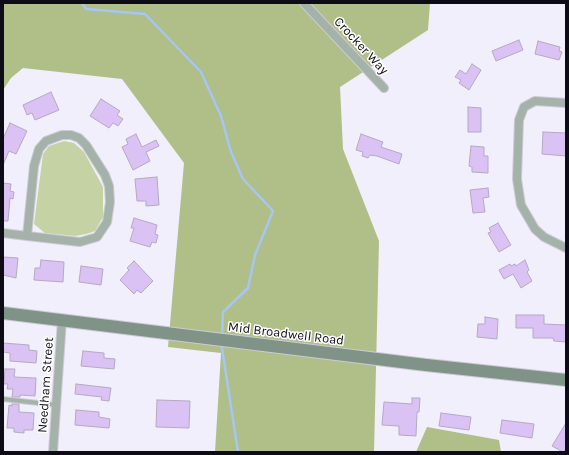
<!DOCTYPE html>
<style>
body{margin:0}
#map{position:relative;width:569px;height:455px;overflow:hidden;background:#f0effb;font-family:Karla,sans-serif}
canvas{display:block}
.frame{position:absolute;inset:0;border:4px solid #0d0b15;pointer-events:none}
</style>
<div id="map">
<canvas width="569" height="455"></canvas>
<div class="frame"></div>
</div>
<script>
const ctx = document.querySelector('canvas').getContext('2d');
ctx.lineJoin = 'round';
function fill(path, color) {
  ctx.fillStyle = color;
  ctx.fill(path, 'evenodd');
}
function poly(rows) {
  const path = new Path2D();
  for (const r of rows) {
    path.moveTo(r[0], r[1]);
    for (let i = 2; i < r.length; i += 2) path.lineTo(r[i], r[i + 1]);
  }
  return path;
}
function strokePath(path, color, width, dash) {
  ctx.strokeStyle = color;
  ctx.lineWidth = width;
  ctx.lineCap = dash ? 'butt' : 'round';
  ctx.setLineDash(dash || []);
  ctx.stroke(path);
}
function drawText(font, color, halo, rows, align = 'center') {
  ctx.font = font + ' Karla,sans-serif';
  ctx.lineWidth = 3;
  ctx.setLineDash([]);
  ctx.textBaseline = 'middle';
  ctx.strokeStyle = halo;
  ctx.fillStyle = color;
  for (const [text, x, y, turn = 0] of rows) {
    ctx.save();
    ctx.translate(x, y);
    ctx.rotate((+turn || 0) * Math.PI / 180);
    ctx.textAlign = isNaN(turn) ? turn : align;
    if (halo) ctx.strokeText(text, 0, 0);
    ctx.fillText(text, 0, 0);
    ctx.restore();
  }
}
const green = poly([
 [64,141,74,143,84,152,103,187,103,217,95,231,86,234,75,236,45,233,34,224,43,154,49,146]
]);
const forest = poly([
 [3,3,430,3,428,30,340,87,343,149,379,241,374,452,215,452,221,353,168,347,184,163,122,79,23,68,11,78,3,90],
 [427,427,499,440,501,452,416,452]
]);
const stream = poly([
 [82,3,86,9,145,14,201,72,221,116,231,152,243,179,273,211,255,255,248,288,223,312,222,336],
 [222,348,238,452]
]);
const building = poly([
 [519,40,523,50,496,61,492,51,519,40],
 [538,41,560,47,559,51,562,52,559,60,535,54,538,41],
 [472,64,481,70,469,90,459,83,461,80,455,77,460,70,466,74,472,64],
 [51,92,59,110,35,120,32,113,27,115,23,105,51,92],
 [101,99,120,111,117,115,123,119,118,126,113,123,109,128,90,116,101,99],
 [468,107,481,108,481,132,468,132,468,107],
 [10,123,27,131,16,154,9,151,3,165,3,139,10,123],
 [543,132,566,133,566,156,542,154,543,132],
 [136,134,142,147,156,140,159,146,146,152,150,161,133,170,122,147,128,144,126,139,136,134],
 [361,134,383,142,381,147,402,154,399,164,377,156,370,155,368,158,362,156,363,152,356,150,361,134],
 [471,146,484,147,484,156,488,156,488,173,472,172,472,167,469,166,471,146],
 [157,177,159,205,146,206,146,201,137,201,135,179,157,177],
 [3,183,11,184,10,191,14,192,13,199,10,198,8,221,3,221,3,183],
 [488,188,489,197,483,198,485,212,473,213,470,190,488,188],
 [134,218,157,225,155,234,158,235,156,243,152,242,150,247,130,241,134,228,131,228,134,218],
 [498,223,511,245,499,252,488,233,491,232,489,228,498,223],
 [3,257,18,258,16,278,3,275,3,257],
 [41,260,64,262,63,282,34,280,35,268,40,268,41,260],
 [525,260,529,270,527,272,532,281,521,288,513,274,504,279,499,270,510,264,511,266,515,264,516,266,525,260],
 [134,261,153,281,141,293,137,290,134,294,120,280,129,270,127,268,134,261],
 [81,266,103,269,101,285,79,282,81,266],
 [516,315,544,315,544,324,566,325,566,342,554,341,553,338,533,338,533,328,516,328,516,315],
 [485,317,498,319,497,339,477,337,478,324,485,324,485,317],
 [3,343,29,345,29,350,37,351,36,363,10,361,10,353,3,352,3,343],
 [83,351,104,353,104,358,115,359,114,369,81,366,83,351],
 [5,369,15,369,14,377,36,378,35,396,20,395,20,397,12,397,13,389,7,389,8,384,4,384,5,369],
 [76,384,111,388,109,401,101,400,102,397,75,394,76,384],
 [412,398,420,398,419,412,417,412,416,436,399,435,399,426,382,425,384,402,412,404,412,398],
 [157,400,190,401,189,428,156,427,157,400],
 [12,404,19,404,19,412,34,413,33,430,24,430,24,433,14,432,14,428,7,428,9,405,12,406,12,404],
 [76,410,99,412,99,417,110,419,109,428,75,425,76,410],
 [441,413,471,417,469,430,439,426,441,413],
 [502,420,534,424,532,438,500,433,502,420],
 [566,423,566,449,563,452,552,446,566,423]
]);
const lane = poly([
 [3,399,56,405]
]);
const street = poly([
 [304,3,384,88],
 [566,103,535,101,524,107,519,120,517,179,521,205,535,229,544,237,566,248],
 [3,233,27,236,80,242,97,237,107,222,110,202,109,186,105,175,86,145,79,138,71,135,62,135,46,141,39,149,34,166,27,236],
 [53,452,62,320]
]);
const secondary = poly([
 [3,313,426,365,566,380]
]);
const streetNames = [
 ["Crocker Way",361,46,47],
 ["Mid Broadwell Road",286,334,7],
 ["Needham Street",46,385,-86]
];
fill(green, '#c5d2a3');
fill(forest, '#b0be88');
strokePath(stream, '#a6c6f5', 2.5);
fill(building, '#dbc2f5');
strokePath(building, '#b5a8c4', 1);
strokePath(lane, '#cccbd6', 6);
strokePath(street, '#cccbd6', 10);
strokePath(secondary, '#cccbd6', 14);
strokePath(lane, '#a5b2a9', 4);
strokePath(street, '#a5b2a9', 8);
strokePath(secondary, '#809387', 12);
drawText('13px', '#0d0b15', '#fff', streetNames);
</script>
